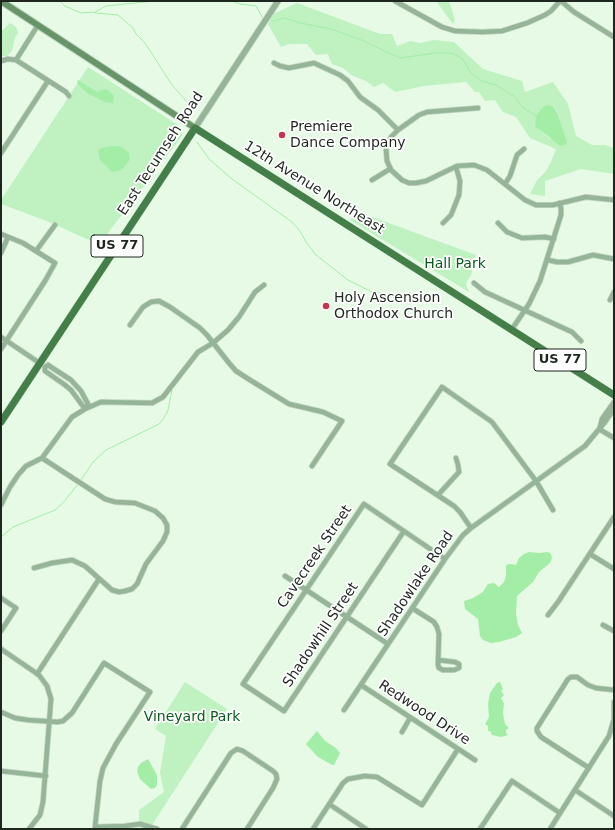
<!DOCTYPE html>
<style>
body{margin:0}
#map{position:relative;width:615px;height:830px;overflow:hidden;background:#e6fae6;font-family:"DejaVu Sans",sans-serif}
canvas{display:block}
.frame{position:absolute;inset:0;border:2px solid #1e261f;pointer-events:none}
</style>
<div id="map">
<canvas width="615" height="830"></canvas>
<div class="frame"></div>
</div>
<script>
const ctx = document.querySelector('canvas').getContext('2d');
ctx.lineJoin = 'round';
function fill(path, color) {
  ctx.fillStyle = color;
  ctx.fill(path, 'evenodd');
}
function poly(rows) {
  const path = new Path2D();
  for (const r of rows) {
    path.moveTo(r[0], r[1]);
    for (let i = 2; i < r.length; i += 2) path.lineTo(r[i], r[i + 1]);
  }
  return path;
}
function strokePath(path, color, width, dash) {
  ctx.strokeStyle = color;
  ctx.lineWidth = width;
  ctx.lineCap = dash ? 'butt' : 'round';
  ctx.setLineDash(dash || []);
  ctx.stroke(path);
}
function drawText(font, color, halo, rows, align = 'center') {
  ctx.font = font + ' "DejaVu Sans",sans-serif';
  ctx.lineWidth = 3.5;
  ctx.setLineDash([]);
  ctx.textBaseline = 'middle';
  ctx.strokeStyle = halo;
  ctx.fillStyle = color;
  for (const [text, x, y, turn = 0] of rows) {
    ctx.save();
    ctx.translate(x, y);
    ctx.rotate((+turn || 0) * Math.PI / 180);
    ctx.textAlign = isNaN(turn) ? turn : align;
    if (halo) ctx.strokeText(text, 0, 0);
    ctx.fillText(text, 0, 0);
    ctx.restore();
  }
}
const green = poly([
 [436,1,449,1,455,20,453,24],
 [297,3,380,34,392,34,397,46,410,41,420,43,434,40,454,42,483,69,522,81,525,92,553,82,568,104,576,136,592,145,605,145,614,148,614,174,581,169,545,181,545,196,530,194,537,180,546,171,551,162,556,149,530,138,516,117,503,112,495,100,485,101,479,92,475,92,466,82,424,86,395,92,383,83,374,87,366,81,351,75,343,68,332,64,328,54,316,55,307,44,289,44,281,47,268,24,273,14],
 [556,110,558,115,566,140,550,139,540,130,535,127,536,119],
 [10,23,16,27,18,33,15,37,12,51,7,56,1,56,1,32],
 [88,67,181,127,182,136,98,246,89,240,49,222,1,204,1,200],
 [356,211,476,255,471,275,467,281,466,285,469,292,350,220],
 [185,682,227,709,152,825,139,821,139,810,164,792,160,773,166,736,155,729]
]);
const water = poly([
 [78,80,97,92,104,89,108,90,114,96,113,103,105,102,87,93,77,83],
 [549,105,554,108,558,115,567,142,565,145,560,146,540,130,535,127,536,116,543,107],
 [118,146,123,148,129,153,130,159,122,170,112,172,100,160,98,151,99,149,106,147],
 [529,552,539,553,548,552,551,554,552,558,550,563,539,572,533,582,517,596,516,614,518,625,522,633,516,637,499,642,491,643,483,640,480,636,478,619,465,609,464,601,473,598,483,592,488,584,494,583,499,587,504,582,506,576,506,565,510,564,516,565,519,558,524,554],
 [500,682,503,689,501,691,504,695,501,698,504,704,503,713,504,719,505,724,509,728,506,730,506,733,508,735,501,737,492,735,490,731,488,731,488,726,485,724,489,717,488,704,490,693,497,683],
 [317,731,325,741,336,748,340,753,334,765,332,765,318,757,306,744],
 [148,759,157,775,157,785,155,788,151,789,140,779,137,771,138,767,141,763]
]);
const stream = poly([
 [60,1,65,6,81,13,94,12,95,13,118,15,133,28,136,34,145,43,172,85,189,104,189,108],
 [232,1,240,4,256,6,262,17],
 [95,12,106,6,154,1],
 [273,21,285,18,300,23,331,29,359,39,400,58,436,53,451,53,462,58,472,74,482,81,496,85,507,92,514,96,522,107,536,116],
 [197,142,209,159,232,179,292,222,300,231,306,242,316,255,348,280,370,291,390,295,400,302],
 [81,480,93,462,106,450,159,424,164,418,168,410,172,390],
 [1,537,13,527,55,510,62,504,78,484]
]);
const minor = poly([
 [395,1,442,27,455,31,483,32,502,31,527,23,545,15,551,11,560,1],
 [561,1,574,12,614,37],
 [16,60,38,25],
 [1,61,8,59,16,60,66,92,69,96],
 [274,63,280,66,289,68,314,63,340,75,348,81,360,97,378,110,398,130],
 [478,108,427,112,419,115,398,130,391,137,386,149,387,161,391,170,402,180,409,183,416,183,426,181,457,166,474,165,487,170,525,200,536,205,553,205,586,197,614,200],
 [1,153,48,81],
 [372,180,390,169],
 [505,184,510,176,517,155,524,149],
 [443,223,451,215,459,195,460,181,456,167],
 [498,223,507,232,522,238,545,237,554,239],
 [1,234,23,243,55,263,45,281,1,349],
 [36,251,55,225],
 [1,253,8,237],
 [548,260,557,262,568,262,593,255,614,259],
 [474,283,485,292,572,332,581,341],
 [610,300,614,292],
 [130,325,143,307,151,302,159,301,170,307,200,328,207,335,229,363,236,371,250,380,289,404,323,412,342,421,312,466],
 [512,329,529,304,540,281,561,215,561,208,559,203],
 [1,337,41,364],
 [48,365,71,380,81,391,88,404,85,409,71,390,65,385,45,371,45,367,48,365],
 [600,427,602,419,614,402],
 [599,429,614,438],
 [438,495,459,472,458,465,456,458],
 [1,505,10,487,18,475,26,466,42,458,72,417,85,409,101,402,152,403,163,397,198,352,213,343,228,330,239,317,255,292,264,285],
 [471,528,460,512,454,506,390,464,442,387,492,422,536,481,553,510],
 [404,531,284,711,243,684,364,504,445,559],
 [590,554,614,569],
 [34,568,52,563,72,560,85,566,112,590,119,592,125,591,132,589,137,584,146,564,163,541,167,532,167,525,163,518,155,511,135,503,115,502,105,499,42,458],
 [285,576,388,644],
 [1,598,16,608,1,631],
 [412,608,434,622,437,627,439,634,438,665,439,668,443,670,454,670,459,668,459,664,455,662,438,660],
 [548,615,558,602,614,517],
 [603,625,614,631],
 [1,649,39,675,47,686,51,699,43,802,40,815,29,829],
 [37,674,99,579],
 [361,685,475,760],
 [344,710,445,559,463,535,471,528,585,446,605,422,614,409],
 [1,712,15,718,28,720,57,722,63,721,72,713,104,663,150,692,116,744,103,768,100,781,95,827,125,826,140,824,157,829],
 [402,732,410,718],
 [589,768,541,737,537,731,537,728,568,679,571,677,577,677,588,685,596,688,614,690],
 [1,771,46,776],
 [575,790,614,816],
 [329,804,366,829],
 [182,829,231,753,237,749,243,751,273,771,276,774,277,779,273,788,247,829],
 [313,829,343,783,348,779,365,776,377,777,422,805,458,749],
 [480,829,512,781,560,813],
 [550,829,609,736,614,719,614,702]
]);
const tertiary = poly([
 [195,128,278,1]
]);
const secondary = poly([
 [1,1,195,128]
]);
const primary = poly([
 [1,422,195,128,614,395]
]);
const markers = [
 [282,135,4,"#c53551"],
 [326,306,4,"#c53551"]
];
const shields = [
 [117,246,52],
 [560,360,52]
];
const shieldNames = [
 ["US 77",117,246],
 ["US 77",560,360]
];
const poiNames = [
 ["Premiere",290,127],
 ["Dance Company",290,143],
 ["Holy Ascension",334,298],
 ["Orthodox Church",334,314]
];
const streetNames = [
 ["East Tecumseh Road",161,154,-57],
 ["12th Avenue Northeast",314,188,32],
 ["Cavecreek Street",315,557,-56],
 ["Shadowlake Road",416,584,-56],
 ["Shadowhill Street",321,635,-56],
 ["Redwood Drive",424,713,33]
];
const parkNames = [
 ["Hall Park",455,264],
 ["Vineyard Park",192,717]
];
fill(green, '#bff1c1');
fill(water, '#a3eda7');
strokePath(stream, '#a3eda7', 1);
strokePath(minor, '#c2d4c2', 6);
strokePath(tertiary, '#c2d4c2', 7);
strokePath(secondary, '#c2d4c2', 8);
strokePath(primary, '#c2d4c2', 8);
strokePath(minor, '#96b497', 4.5);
strokePath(tertiary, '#96b497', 5.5);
strokePath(secondary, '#679569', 6);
strokePath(primary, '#447e49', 7);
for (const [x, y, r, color] of markers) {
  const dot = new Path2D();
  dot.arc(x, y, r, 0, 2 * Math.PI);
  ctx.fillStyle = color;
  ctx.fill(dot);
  strokePath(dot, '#fff', 1.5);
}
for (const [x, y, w] of shields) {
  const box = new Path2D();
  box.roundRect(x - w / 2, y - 11, w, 22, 3);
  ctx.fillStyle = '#fff';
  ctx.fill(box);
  strokePath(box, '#1e261f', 1);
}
drawText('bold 13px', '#1e261f', null, shieldNames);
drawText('14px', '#1e261f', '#fff', poiNames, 'left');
drawText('14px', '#1e261f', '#fff', streetNames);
drawText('14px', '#095a1b', '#fff', parkNames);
</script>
